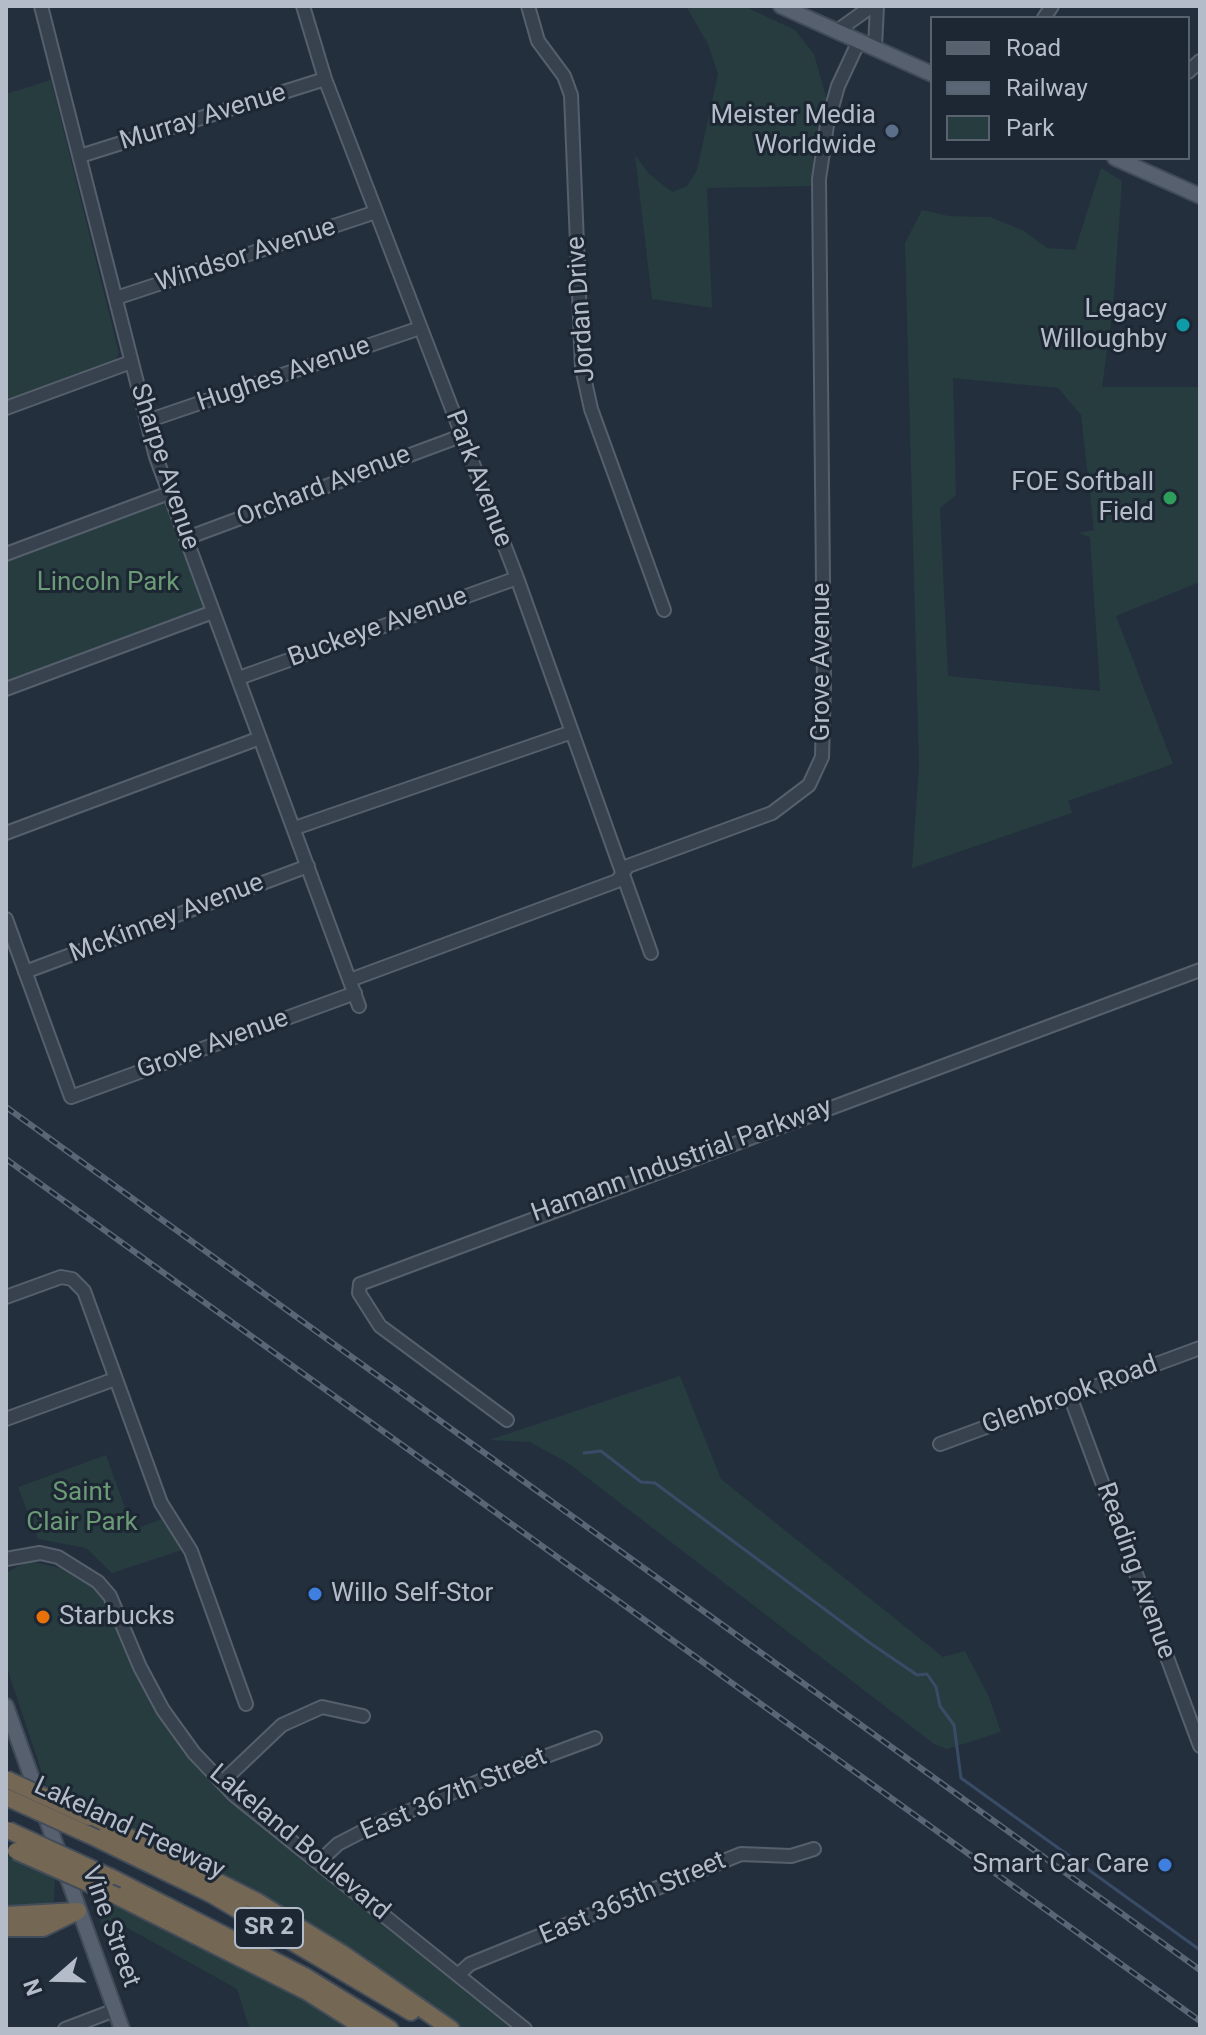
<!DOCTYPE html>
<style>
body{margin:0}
#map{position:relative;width:1206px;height:2035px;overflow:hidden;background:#242f3e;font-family:Roboto,sans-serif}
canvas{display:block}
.frame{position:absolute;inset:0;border:8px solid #b4bcc9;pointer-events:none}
.legend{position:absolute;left:930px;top:16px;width:260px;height:144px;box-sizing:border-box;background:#1d2633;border:2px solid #59626f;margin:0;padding:10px 14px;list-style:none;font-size:24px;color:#b4bcc9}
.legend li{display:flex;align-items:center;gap:16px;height:40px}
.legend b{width:40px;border:2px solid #59626f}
.north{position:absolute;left:16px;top:1939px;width:80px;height:80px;-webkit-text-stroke:6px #1d2633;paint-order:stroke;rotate:250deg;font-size:22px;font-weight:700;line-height:32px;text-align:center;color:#b4bcc9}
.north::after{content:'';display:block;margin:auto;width:28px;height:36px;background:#b4bcc9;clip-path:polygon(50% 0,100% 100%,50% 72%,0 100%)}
</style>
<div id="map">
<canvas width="1206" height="2035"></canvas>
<div class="frame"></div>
<ul class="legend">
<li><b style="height:10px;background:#56606e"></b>Road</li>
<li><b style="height:10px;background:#5a6575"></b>Railway</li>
<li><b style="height:22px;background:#263c3f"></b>Park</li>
</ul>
<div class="north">N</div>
</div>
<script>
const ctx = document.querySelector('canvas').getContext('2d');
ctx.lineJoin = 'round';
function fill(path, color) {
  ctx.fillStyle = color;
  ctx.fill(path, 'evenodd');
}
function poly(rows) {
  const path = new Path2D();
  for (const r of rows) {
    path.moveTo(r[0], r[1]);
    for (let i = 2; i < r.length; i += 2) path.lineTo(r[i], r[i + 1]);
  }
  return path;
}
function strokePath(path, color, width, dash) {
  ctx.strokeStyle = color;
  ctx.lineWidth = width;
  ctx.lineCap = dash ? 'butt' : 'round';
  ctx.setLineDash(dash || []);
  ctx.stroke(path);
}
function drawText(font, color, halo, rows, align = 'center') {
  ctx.font = font + ' Roboto,sans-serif';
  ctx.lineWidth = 6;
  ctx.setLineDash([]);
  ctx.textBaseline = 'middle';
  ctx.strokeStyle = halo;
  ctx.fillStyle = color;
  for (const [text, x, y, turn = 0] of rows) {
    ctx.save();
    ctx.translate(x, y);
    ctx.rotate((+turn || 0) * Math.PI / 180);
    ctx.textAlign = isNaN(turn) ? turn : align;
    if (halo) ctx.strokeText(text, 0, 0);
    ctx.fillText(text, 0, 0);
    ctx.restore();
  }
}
const green = poly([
 [686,6,744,6,795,30,814,54,827,100,813,152,813,186,707,188,712,308,652,299,635,155,649,174,672,192,687,186,697,170,718,74,708,44],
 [51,80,119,353,116,360,6,400,6,94],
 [1101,168,1122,181,1113,308,1102,387,1200,387,1200,582,1116,616,1173,764,1068,801,1072,813,912,868,919,766,905,243,922,210,948,216,990,217,1024,231,1047,248,1075,250],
 [953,378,1058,388,1081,415,1094,530,1078,533,1090,537,1100,691,948,676,940,508,956,495],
 [166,499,207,609,6,683,6,560],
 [680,1376,721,1479,943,1657,965,1651,989,1697,1001,1732,947,1749,934,1744,568,1463,530,1442,489,1440],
 [106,1455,133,1530,164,1518,185,1549,112,1573,86,1548,38,1539,18,1487],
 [34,1562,73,1571,92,1583,108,1603,126,1650,153,1703,176,1739,205,1773,516,2029,462,2029,349,1949,267,1898,121,1823,48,1791,6,1665,6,1573,22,1564],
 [6,1852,55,1874,54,1901,49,1905,6,1909],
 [92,1894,208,1946,352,2029,246,2029,249,2027,237,1989,122,1925,103,1930]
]);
const stream = poly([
 [584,1453,601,1451,641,1482,655,1483,870,1643,917,1675,927,1674,936,1687,940,1706,954,1725,961,1778,1200,1950]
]);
const minor = poly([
 [41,6,156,457,359,1006],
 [303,6,325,79,517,578,651,953],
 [528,6,538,41,564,76,571,95,582,368,591,409,664,610],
 [1044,18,1052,6],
 [837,31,872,6],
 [875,47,877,6],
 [1188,72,1200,61],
 [80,156,325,79],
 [116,298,376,212],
 [6,408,131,362],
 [147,421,420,328],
 [187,538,461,436],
 [6,554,169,493],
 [239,678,517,578],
 [6,689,213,612],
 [295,828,572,732],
 [6,833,260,738],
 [6,919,71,1097,355,993],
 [25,972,308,866],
 [350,980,617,881,628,866,772,813,809,785,822,757,824,684,819,179,827,125,838,86,859,41],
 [6,1297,61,1277,72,1279,84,1291,161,1503,191,1551,246,1704],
 [1070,1396,1200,1746],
 [6,1419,115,1379],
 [507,1420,380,1326,359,1293,360,1284,1200,970],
 [940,1444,1200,1348],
 [6,1559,40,1553,58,1557,98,1582,110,1596,140,1667,163,1710,194,1753,234,1795,525,2029],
 [222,1782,282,1725,322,1707,363,1716],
 [319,1862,338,1844,367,1829,482,1780,595,1738],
 [458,1975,470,1964,741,1854,791,1856,814,1849],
 [65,2029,115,2010]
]);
const major = poly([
 [781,6,932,74],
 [1115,158,1200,196],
 [6,1706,122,2029]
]);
const highway = poly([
 [89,1817,258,1902,343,1954,451,2029],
 [96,1838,211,1894,411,2012],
 [110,1877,306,1977,390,2029],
 [117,1896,306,1991,366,2029],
 [6,1915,77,1911],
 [6,1928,43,1928,78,1911]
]);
const rail = poly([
 [6,1107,1200,1970],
 [6,1159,1200,2021]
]);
const highwayBridge = poly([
 [6,1779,89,1817],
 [6,1797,96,1838],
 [8,1830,110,1877],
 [16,1851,117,1896]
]);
const markers = [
 [892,131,8,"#5c6f8a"],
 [1183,325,8,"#0f9aa8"],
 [1170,498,8,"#2e9e5b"],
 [315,1594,8,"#3f7fe0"],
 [43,1617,8,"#e8710a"],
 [1165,1865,8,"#3f7fe0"]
];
const shields = [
 [269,1928,68]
];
const shieldNames = [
 ["SR 2",269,1928]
];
const poiNames = [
 ["Meister Media",876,116],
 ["Worldwide",876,146],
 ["Legacy",1167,310],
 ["Willoughby",1167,340],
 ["FOE Softball",1154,483],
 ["Field",1154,513],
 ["Willo Self-Stor",331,1594,"left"],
 ["Starbucks",59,1617,"left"],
 ["Smart Car Care",1149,1865]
];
const streetNames = [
 ["Murray Avenue",203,118,-17],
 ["Windsor Avenue",246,256,-18],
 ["Jordan Drive",582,309,-94],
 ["Hughes Avenue",284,375,-19],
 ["Sharpe Avenue",164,467,72],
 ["Park Avenue",478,479,69],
 ["Orchard Avenue",324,487,-21],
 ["Buckeye Avenue",378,628,-20],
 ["Grove Avenue",822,662,-90],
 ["McKinney Avenue",167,919,-21],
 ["Grove Avenue",213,1045,-20],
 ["Hamann Industrial Parkway",682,1161,-20],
 ["Glenbrook Road",1070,1396,-20],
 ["Reading Avenue",1135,1571,70],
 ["East 367th Street",454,1795,-23],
 ["Lakeland Freeway",129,1829,25],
 ["Lakeland Boulevard",299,1843,40],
 ["East 365th Street",633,1899,-23],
 ["Vine Street",110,1927,70]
];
const parkNames = [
 ["Lincoln Park",108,583],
 ["Saint",82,1493],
 ["Clair Park",82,1523]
];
fill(green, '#263c3f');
strokePath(stream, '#394c67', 3);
strokePath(minor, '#565f6c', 16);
strokePath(major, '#414a57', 18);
strokePath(highway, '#434c59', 20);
strokePath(minor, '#38414e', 12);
strokePath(major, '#56606e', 14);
strokePath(highway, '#746855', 16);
strokePath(rail, '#5a6575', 6);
strokePath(rail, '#1d2633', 3, [9]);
strokePath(highwayBridge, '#434c59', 20, []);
strokePath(highwayBridge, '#746855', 16);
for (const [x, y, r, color] of markers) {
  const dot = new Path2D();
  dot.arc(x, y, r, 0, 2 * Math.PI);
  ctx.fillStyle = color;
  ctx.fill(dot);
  strokePath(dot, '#1d2633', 3);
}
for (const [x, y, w] of shields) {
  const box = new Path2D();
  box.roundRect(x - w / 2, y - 20, w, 40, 6);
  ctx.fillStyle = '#1d2633';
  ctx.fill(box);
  strokePath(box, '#b4bcc9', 2);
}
drawText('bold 24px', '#b4bcc9', null, shieldNames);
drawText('26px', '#b4bcc9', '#1d2633', poiNames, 'right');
drawText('26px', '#b4bcc9', '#1d2633', streetNames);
drawText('26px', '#6b9a76', '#1d2633', parkNames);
</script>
